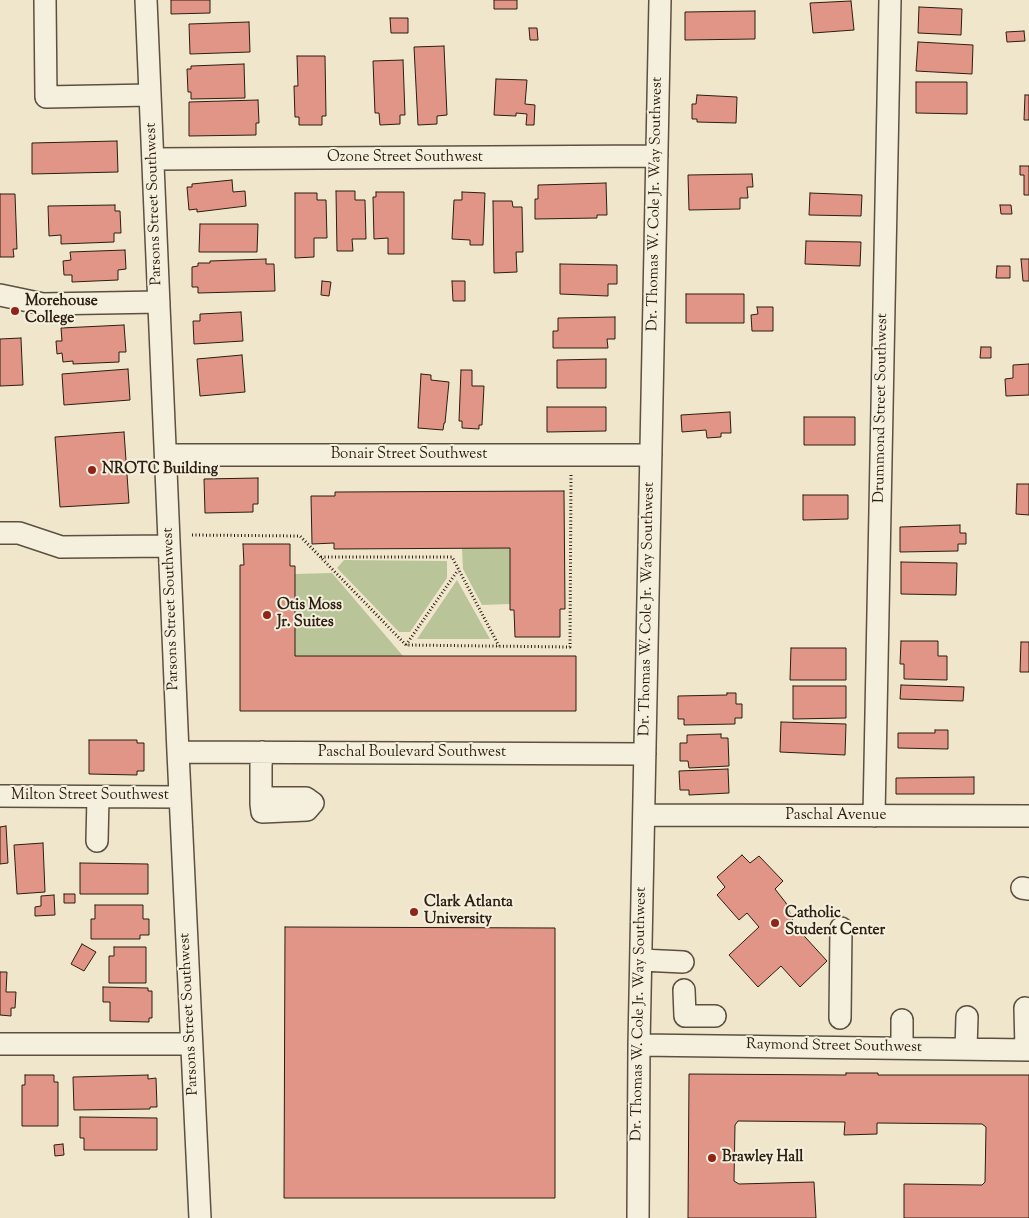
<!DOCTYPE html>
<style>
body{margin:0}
canvas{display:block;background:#efe6cc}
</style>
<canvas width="1029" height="1218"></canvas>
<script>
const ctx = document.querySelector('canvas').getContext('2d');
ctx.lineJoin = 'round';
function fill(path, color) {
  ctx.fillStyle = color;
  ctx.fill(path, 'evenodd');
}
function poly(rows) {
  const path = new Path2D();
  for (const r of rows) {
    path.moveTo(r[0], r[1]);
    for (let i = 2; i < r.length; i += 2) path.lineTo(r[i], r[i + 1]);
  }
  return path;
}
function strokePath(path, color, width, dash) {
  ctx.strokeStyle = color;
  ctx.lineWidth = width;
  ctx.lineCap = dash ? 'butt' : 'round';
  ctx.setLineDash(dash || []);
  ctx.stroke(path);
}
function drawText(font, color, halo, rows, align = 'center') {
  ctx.font = font + ' "Sorts Mill Goudy",serif';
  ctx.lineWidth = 4;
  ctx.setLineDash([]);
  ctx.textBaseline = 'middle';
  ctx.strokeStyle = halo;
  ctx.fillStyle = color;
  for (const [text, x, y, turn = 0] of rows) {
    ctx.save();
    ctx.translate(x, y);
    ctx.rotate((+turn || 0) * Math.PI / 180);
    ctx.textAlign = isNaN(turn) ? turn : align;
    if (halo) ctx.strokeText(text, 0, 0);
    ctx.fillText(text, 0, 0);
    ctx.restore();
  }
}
const green = poly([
 [462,548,510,548,510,604,482,605,463,569],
 [344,560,447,561,447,578,410,632,399,632,337,568],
 [332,573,403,656,295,656,295,574],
 [457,580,490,639,417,639]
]);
const building = poly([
 [171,0,210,0,210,13,171,14,171,0],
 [494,0,517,0,517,9,494,9,494,0],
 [851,1,854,30,813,33,810,3,851,1],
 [919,7,962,9,961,35,918,33,919,7],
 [755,11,755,39,685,40,685,12,755,11],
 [390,18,408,18,408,33,391,33,390,18],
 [249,22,250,52,190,54,189,24,249,22],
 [529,28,537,28,538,40,530,40,529,28],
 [1024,31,1025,41,1007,42,1006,32,1024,31],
 [918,42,973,45,972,74,916,71,918,42],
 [444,46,447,115,437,116,437,124,418,125,414,47,444,46],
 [297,56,325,56,326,116,322,116,322,125,299,125,299,117,295,117,294,86,298,86,297,56],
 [403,60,405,115,400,115,400,124,380,125,379,113,375,113,373,61,403,60],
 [244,64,245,98,191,99,191,92,188,92,187,69,191,69,191,66,244,64],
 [496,79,527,80,525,104,535,105,534,125,526,125,527,114,516,113,516,116,494,115,496,79],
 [916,82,967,82,967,114,916,113,916,82],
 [697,95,737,97,736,123,697,122,697,119,692,119,692,104,696,104,697,95],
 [1025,95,1029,95,1029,120,1024,120,1025,95],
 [258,100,259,123,256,123,256,135,189,136,189,102,258,100],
 [117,141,118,172,32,174,32,143,117,141],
 [1020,166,1029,166,1029,195,1024,195,1024,175,1020,175,1020,166],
 [752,174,753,187,747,187,748,198,740,198,740,209,689,210,688,175,752,174],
 [232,180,233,192,245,191,246,206,197,212,197,209,189,210,187,187,192,187,192,184,232,180],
 [606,183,607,215,597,215,597,218,535,219,535,199,538,199,538,185,606,183],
 [336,191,355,191,355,200,365,200,366,239,352,239,353,251,337,251,336,191],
 [376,192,404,192,404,254,388,254,388,238,374,239,373,197,376,197,376,192],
 [462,192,485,193,483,245,470,245,470,240,452,239,454,200,462,200,462,192],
 [295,193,317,193,317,200,326,200,327,238,314,238,314,257,295,258,295,193],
 [810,193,862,195,861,216,809,215,810,193],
 [0,194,15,194,17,249,13,249,14,257,0,257,0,194],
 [493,201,512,201,513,207,522,207,523,252,516,252,517,272,494,273,493,201],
 [115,205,115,211,120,211,121,233,114,233,114,242,61,244,61,235,49,236,48,206,115,205],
 [1000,205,1011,205,1012,214,1001,214,1000,205],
 [200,224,258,224,257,252,199,252,200,224],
 [806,241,861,242,860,266,805,264,806,241],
 [125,250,126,269,118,270,118,280,72,282,72,275,64,275,63,261,71,260,70,252,125,250],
 [266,259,266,264,274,264,275,291,198,293,198,287,192,287,192,267,198,266,198,263,210,263,210,261,266,259],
 [1021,259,1029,259,1029,281,1023,281,1021,259],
 [560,264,617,265,617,284,608,284,608,296,560,294,560,264],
 [997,266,1010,266,1010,278,996,278,997,266],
 [322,281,331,282,329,296,321,295,322,281],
 [452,281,465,281,465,301,453,301,452,281],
 [686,294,744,294,744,323,686,323,686,294],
 [757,307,773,307,773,331,752,331,751,315,758,314,757,307],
 [241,312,243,341,194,344,193,321,200,321,200,314,241,312],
 [615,317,615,339,607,339,608,348,553,348,553,331,558,331,558,318,615,317],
 [124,325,126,352,119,352,119,362,73,364,73,361,63,362,62,353,57,354,56,341,62,341,61,328,124,325],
 [21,338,23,385,0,386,0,339,21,338],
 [981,347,991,347,991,358,980,358,981,347],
 [242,355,245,392,200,396,197,359,242,355],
 [606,359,606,388,557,388,557,360,606,359],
 [1029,364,1029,395,1006,396,1005,379,1013,378,1013,365,1029,364],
 [128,369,130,400,64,405,62,374,128,369],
 [461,370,472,370,472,386,484,386,482,425,479,425,479,429,462,428,462,421,459,421,461,370],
 [421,374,431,375,431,380,449,382,445,423,444,423,443,430,418,428,421,374],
 [547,407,606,407,606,431,547,432,547,407],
 [730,412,731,433,721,433,721,437,707,438,706,430,682,432,681,415,730,412],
 [804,417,855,417,855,445,804,445,804,417],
 [124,432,129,503,60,507,55,437,124,432],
 [258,478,258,504,253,504,253,512,205,513,204,479,258,478],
 [1017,484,1029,484,1029,515,1016,514,1017,484],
 [564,491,565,609,560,609,560,637,515,637,514,610,510,610,510,548,334,549,334,543,312,544,311,496,335,496,335,492,564,491],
 [803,495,848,495,848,519,803,520,803,495],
 [960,525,960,533,966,533,966,544,958,544,958,551,900,552,900,527,960,525],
 [243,544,290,544,290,566,295,566,295,656,576,656,576,711,240,711,240,565,244,565,243,544],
 [901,562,957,563,956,595,901,594,901,562],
 [901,641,938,641,938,656,947,656,947,680,904,679,904,664,900,664,901,641],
 [1021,642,1029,642,1029,672,1020,672,1021,642],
 [791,648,846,648,846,680,790,680,791,648],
 [901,685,964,687,963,701,900,699,901,685],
 [793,686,846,686,846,718,793,719,793,686],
 [727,693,736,693,736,704,742,704,742,718,735,718,735,724,684,725,684,719,678,719,678,696,727,695,727,693],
 [781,722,846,724,845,755,780,752,781,722],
 [935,730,948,730,948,749,898,748,898,733,935,733,935,730],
 [721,734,721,738,728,738,729,766,689,768,688,761,680,761,680,743,687,743,687,735,721,734],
 [89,740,137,740,137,743,144,743,144,771,137,771,137,775,89,774,89,740],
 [728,769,729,793,689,795,689,790,680,790,679,771,728,769],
 [974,777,974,794,896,794,896,778,974,777],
 [6,826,8,863,0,864,0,827,6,826],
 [43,843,45,892,17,894,14,845,43,843],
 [742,855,750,863,759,856,783,881,775,889,786,903,795,926,827,961,800,987,781,966,758,987,729,955,759,927,747,913,739,920,717,895,725,887,717,877,742,855],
 [80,863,148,864,148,894,80,894,80,863],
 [64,894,75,894,75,903,64,903,64,894],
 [54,895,55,915,35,916,35,907,41,906,41,896,54,895],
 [95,905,143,905,143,919,149,919,149,935,140,935,140,939,91,939,91,919,95,919,95,905],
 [285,927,555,928,555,1198,284,1198,285,927],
 [82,944,96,952,84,971,71,964,82,944],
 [114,947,146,947,146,983,109,983,109,956,114,956,114,947],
 [0,972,7,972,6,992,16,992,15,1008,11,1008,11,1016,0,1015,0,972],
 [103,987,148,988,148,991,152,991,152,1018,149,1018,149,1022,110,1021,110,1002,103,1002,103,987],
 [846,1073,878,1073,878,1075,1029,1075,1029,1218,904,1218,904,1184,982,1185,985,1182,986,1127,982,1124,877,1123,877,1134,844,1135,845,1122,738,1121,735,1125,734,1181,739,1184,814,1182,816,1218,688,1218,689,1074,846,1075,846,1073],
 [25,1075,54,1075,54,1082,58,1082,58,1126,22,1126,22,1085,25,1085,25,1075],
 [148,1075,148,1079,156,1078,157,1107,150,1107,150,1109,74,1110,73,1077,148,1075],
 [80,1117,157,1118,157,1150,84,1150,84,1138,80,1138,80,1117],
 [63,1144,64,1155,55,1156,54,1145,63,1144]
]);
const path = poly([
 [192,535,300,536,406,645,570,647,571,475],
 [321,557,452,557,499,646],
 [406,645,458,570]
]);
const minor = poly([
 [45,0,46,97,150,95],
 [146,0,178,752,200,1218],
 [153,159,657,156],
 [0,295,43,304,159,302],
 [166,455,651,455],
 [0,533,19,533,61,547,169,546],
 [178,752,645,754],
 [0,796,180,797],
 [261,798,306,798,313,803,307,810,262,812,261,804,261,766,262,752],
 [644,815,1029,816],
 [874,816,890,0],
 [97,841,98,797],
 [1022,888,1029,889],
 [641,960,683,962],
 [684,990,685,1016,715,1016],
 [1025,1008,1026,1050],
 [840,1018,841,928],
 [902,1020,902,1048],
 [0,1044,191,1044],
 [639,1045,1029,1050],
 [966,1049,967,1017],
 [638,1218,639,1045,660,0]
]);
const markers = [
 [15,311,5,"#8f2418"],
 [92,470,5,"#8f2418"],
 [267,615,5,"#8f2418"],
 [414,912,5,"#8f2418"],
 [775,923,5,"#8f2418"],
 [712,1158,5,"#8f2418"]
];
const streetNames = [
 ["Ozone Street Southwest",405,158],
 ["Parsons Street Southwest",155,204,-92],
 ["Dr. Thomas W. Cole Jr. Way Southwest",656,204,-89],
 ["Drummond Street Southwest",882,408,-89],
 ["Bonair Street Southwest",409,455],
 ["Parsons Street Southwest",172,609,-92],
 ["Dr. Thomas W. Cole Jr. Way Southwest",648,609,-89],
 ["Paschal Boulevard Southwest",412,753],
 ["Milton Street Southwest",90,796],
 ["Paschal Avenue",836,816],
 ["Parsons Street Southwest",190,1014,-93],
 ["Dr. Thomas W. Cole Jr. Way Southwest",640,1014,-89],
 ["Raymond Street Southwest",834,1047,1]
];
const poiNames = [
 ["Morehouse",25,302],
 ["College",25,319],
 ["NROTC Building",102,470],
 ["Otis Moss",277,606],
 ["Jr. Suites",277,623],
 ["Clark Atlanta",424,903],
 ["University",424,920],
 ["Catholic",785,914],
 ["Student Center",785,931],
 ["Brawley Hall",722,1158]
];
fill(green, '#b9c598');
fill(building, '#e19586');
strokePath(building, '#2c1e10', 1);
strokePath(minor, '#5d503f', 24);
strokePath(path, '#2c1e10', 3, [1, 2.5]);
strokePath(minor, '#f5efde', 21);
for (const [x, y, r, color] of markers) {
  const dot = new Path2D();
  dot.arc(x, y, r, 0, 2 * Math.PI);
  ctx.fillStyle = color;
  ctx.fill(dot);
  strokePath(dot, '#f5efde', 2);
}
drawText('15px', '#2c1e10', '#f5efde', streetNames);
drawText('bold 15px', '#2c1e10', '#f5efde', poiNames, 'left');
</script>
